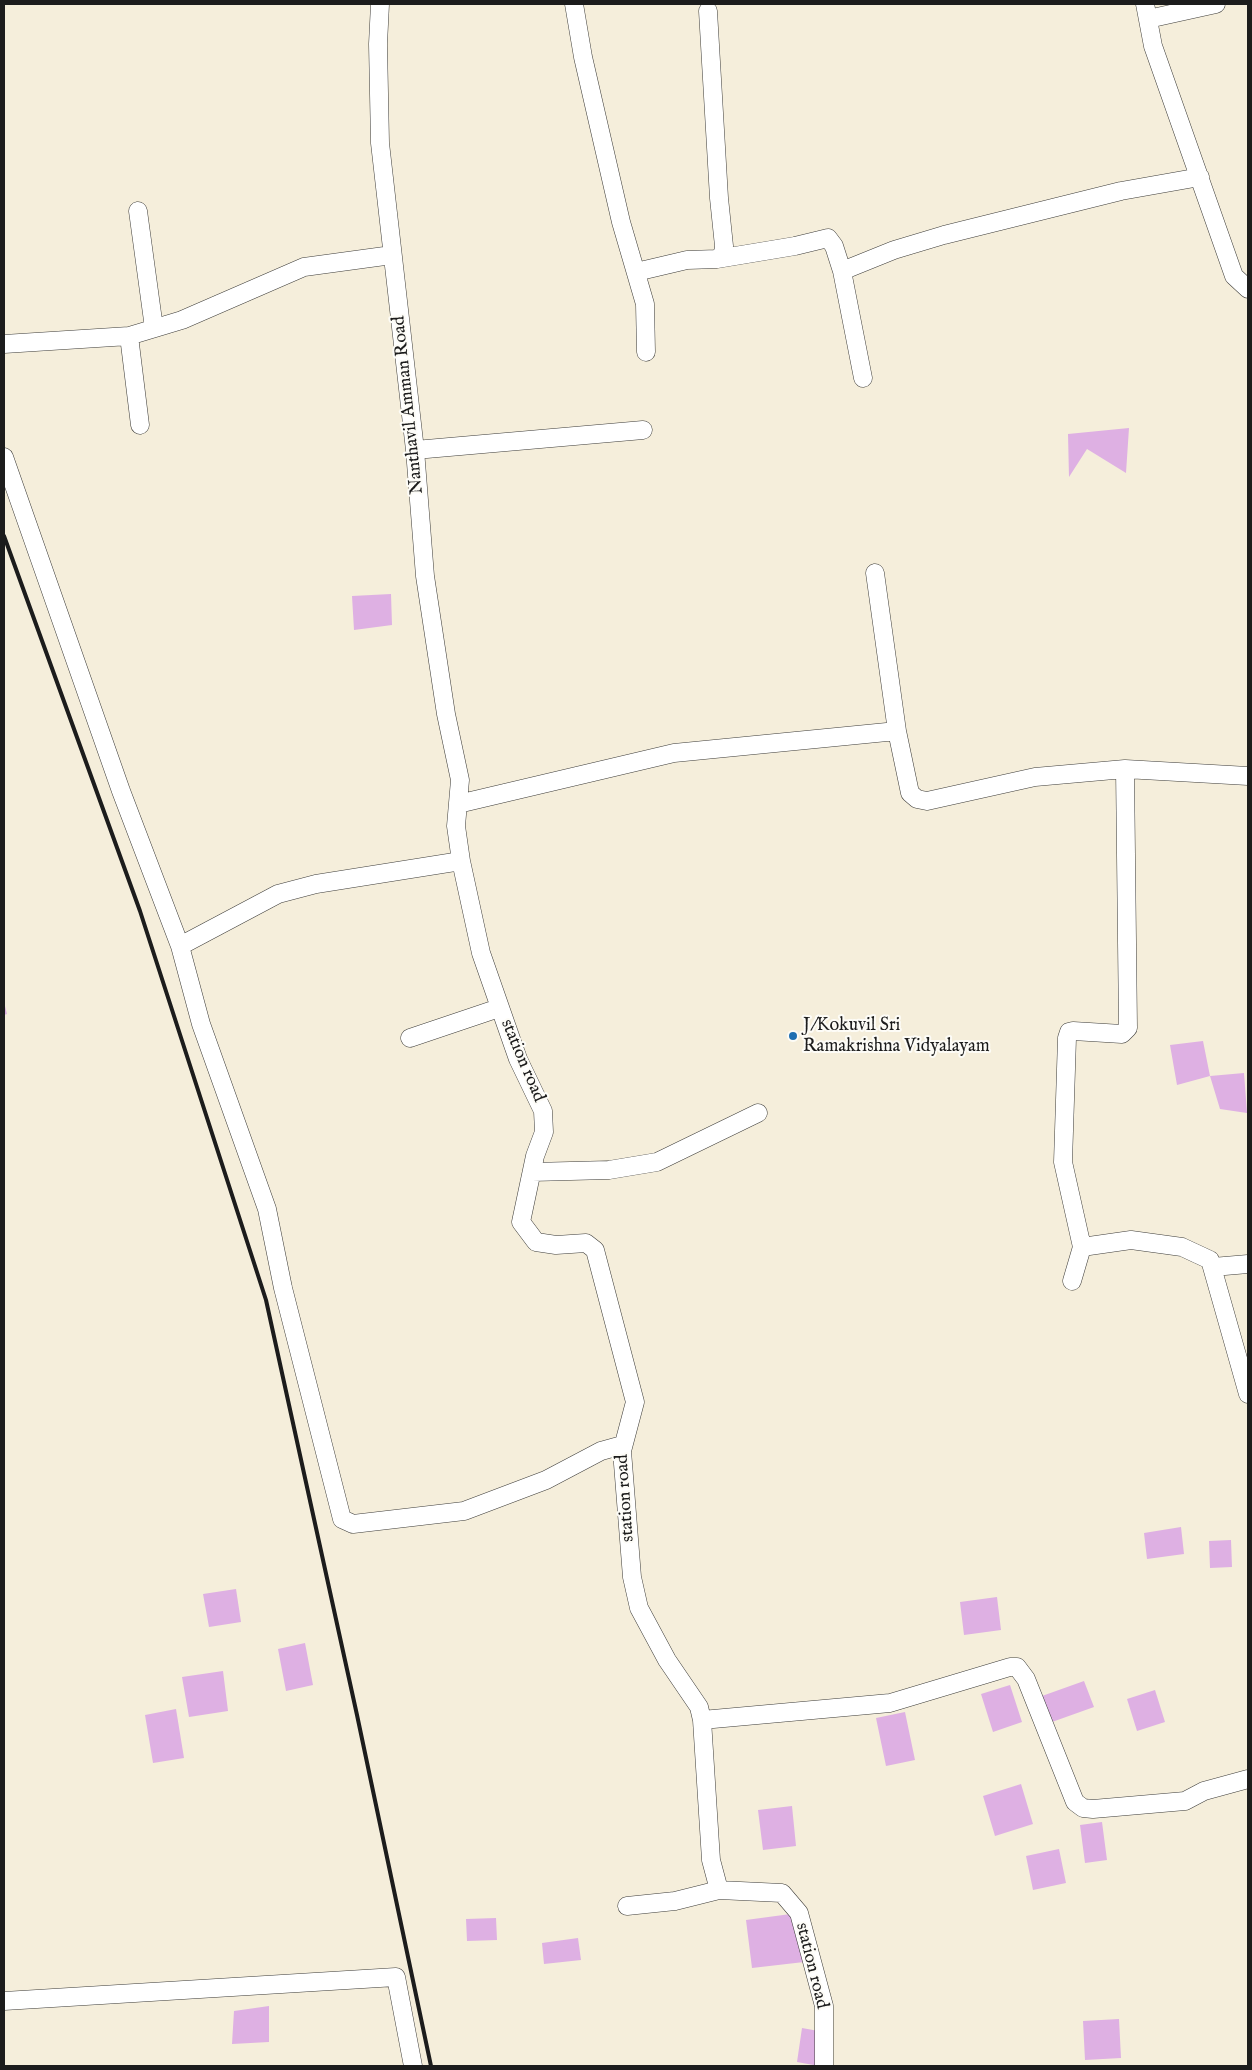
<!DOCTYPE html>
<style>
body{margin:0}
#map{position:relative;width:1252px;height:2070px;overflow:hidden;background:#f5eedb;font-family:"IM FELL English",serif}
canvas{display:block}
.frame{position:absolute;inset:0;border:5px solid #1c1c1c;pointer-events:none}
</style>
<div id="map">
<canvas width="1252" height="2070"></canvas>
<div class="frame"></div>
</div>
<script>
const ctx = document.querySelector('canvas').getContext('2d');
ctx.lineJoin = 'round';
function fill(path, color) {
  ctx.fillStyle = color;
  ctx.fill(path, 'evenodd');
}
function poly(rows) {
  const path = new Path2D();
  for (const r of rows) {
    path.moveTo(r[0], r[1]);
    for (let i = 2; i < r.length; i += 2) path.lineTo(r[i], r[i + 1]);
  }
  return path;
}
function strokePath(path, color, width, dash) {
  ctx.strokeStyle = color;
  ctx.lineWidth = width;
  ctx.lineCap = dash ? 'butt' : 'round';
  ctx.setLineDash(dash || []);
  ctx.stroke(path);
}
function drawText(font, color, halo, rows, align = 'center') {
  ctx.font = font + ' "IM FELL English",serif';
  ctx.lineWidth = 4;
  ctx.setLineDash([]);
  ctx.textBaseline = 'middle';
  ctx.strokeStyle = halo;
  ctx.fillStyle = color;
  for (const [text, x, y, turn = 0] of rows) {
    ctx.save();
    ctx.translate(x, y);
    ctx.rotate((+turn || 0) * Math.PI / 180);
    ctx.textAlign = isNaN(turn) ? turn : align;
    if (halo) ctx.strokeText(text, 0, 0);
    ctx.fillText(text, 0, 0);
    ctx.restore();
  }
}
const building = poly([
 [1129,428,1126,473,1087,449,1069,477,1068,434],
 [391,594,392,625,354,630,352,596],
 [4,1002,7,1014,4,1015],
 [1203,1041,1210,1076,1177,1085,1170,1045],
 [1244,1073,1247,1113,1220,1109,1210,1076],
 [1181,1527,1184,1554,1147,1559,1144,1533],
 [1231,1540,1232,1567,1210,1568,1209,1541],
 [236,1589,241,1622,209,1627,203,1594],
 [997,1597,1001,1630,964,1635,960,1602],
 [305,1643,313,1685,286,1691,278,1649],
 [223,1671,228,1711,189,1717,182,1677],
 [1084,1681,1094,1707,1052,1722,1042,1696],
 [1010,1685,1022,1722,993,1732,981,1694],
 [1155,1690,1165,1722,1137,1731,1127,1699],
 [176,1709,184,1758,153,1763,145,1715],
 [905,1712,915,1760,886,1766,876,1718],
 [1021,1784,1033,1824,995,1836,983,1796],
 [792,1806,796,1846,763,1850,758,1810],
 [1102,1822,1107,1860,1085,1863,1080,1825],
 [1059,1849,1066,1883,1033,1890,1026,1856],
 [798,1913,804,1962,752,1968,746,1920],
 [496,1918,497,1940,467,1941,466,1919],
 [578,1938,581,1960,544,1964,542,1943],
 [269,2006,269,2042,232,2044,234,2011],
 [1119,2019,1121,2058,1085,2060,1083,2021],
 [802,2028,824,2032,819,2066,797,2062]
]);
const street = poly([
 [380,4,378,44,380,143,415,450,425,576,446,714,460,780,456,826,461,861,481,953,518,1059,543,1111,544,1132,535,1156,521,1222,536,1242,556,1245,586,1243,595,1250,635,1402,622,1451,632,1577,639,1608,667,1660,699,1707,702,1720,711,1860,719,1890,782,1893,799,1913,824,2006,824,2066],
 [574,4,583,57,621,222,645,304,646,352],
 [1145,4,1153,46,1234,276,1248,289],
 [1148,19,1216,4],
 [138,211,154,328],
 [717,259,795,246,828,238,834,246,842,271,894,250,944,235,1121,191,1200,177],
 [842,271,863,378],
 [636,272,687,260,717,259,723,254,724,246,719,198,708,11],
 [129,336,140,425],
 [4,344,129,336,182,320,304,267,392,255],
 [415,450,643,430],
 [4,457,121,791,180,946,201,1024,267,1209,283,1288,342,1519,353,1524,464,1511,546,1480,601,1451,619,1446,622,1451],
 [875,573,897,731],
 [458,804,674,753,897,731,910,793,917,799,927,801,1035,777,1125,769,1248,776],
 [180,946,278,894,316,884,461,861],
 [410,1038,499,1008],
 [532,1172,609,1170,657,1162,758,1113],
 [1082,1247,1131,1240,1182,1247,1210,1260,1248,1394],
 [1213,1267,1248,1264],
 [1072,1281,1082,1247,1063,1162,1067,1038,1069,1032,1073,1031,1122,1034,1128,1028,1125,769],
 [702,1720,890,1703,1010,1667,1017,1667,1026,1679,1075,1802,1083,1808,1093,1809,1185,1801,1204,1791,1248,1779],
 [627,1906,675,1901,719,1890],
 [4,2001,396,1977,413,2066]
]);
const rail = poly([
 [4,536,140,911,266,1300,357,1715,431,2066]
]);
const markers = [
 [793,1036,5,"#1f6fb2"]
];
const streetNames = [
 ["Nanthavil Amman Road",409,405,-96],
 ["station road",522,1061,67],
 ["station road",626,1498,-94],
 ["station road",811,1966,76]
];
const poiNames = [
 ["J/Kokuvil Sri",803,1026],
 ["Ramakrishna Vidyalayam",803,1047]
];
fill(building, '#deb0e3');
strokePath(street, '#3d3c39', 19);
strokePath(street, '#fff', 18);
strokePath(rail, '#1c1c1c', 4);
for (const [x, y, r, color] of markers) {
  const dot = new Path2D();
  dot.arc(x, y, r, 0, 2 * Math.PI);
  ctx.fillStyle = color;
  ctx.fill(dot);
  strokePath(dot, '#fdfcf7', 2);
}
drawText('18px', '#1c1c1c', '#fdfcf7', streetNames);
drawText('18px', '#1c1c1c', '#fdfcf7', poiNames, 'left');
</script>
